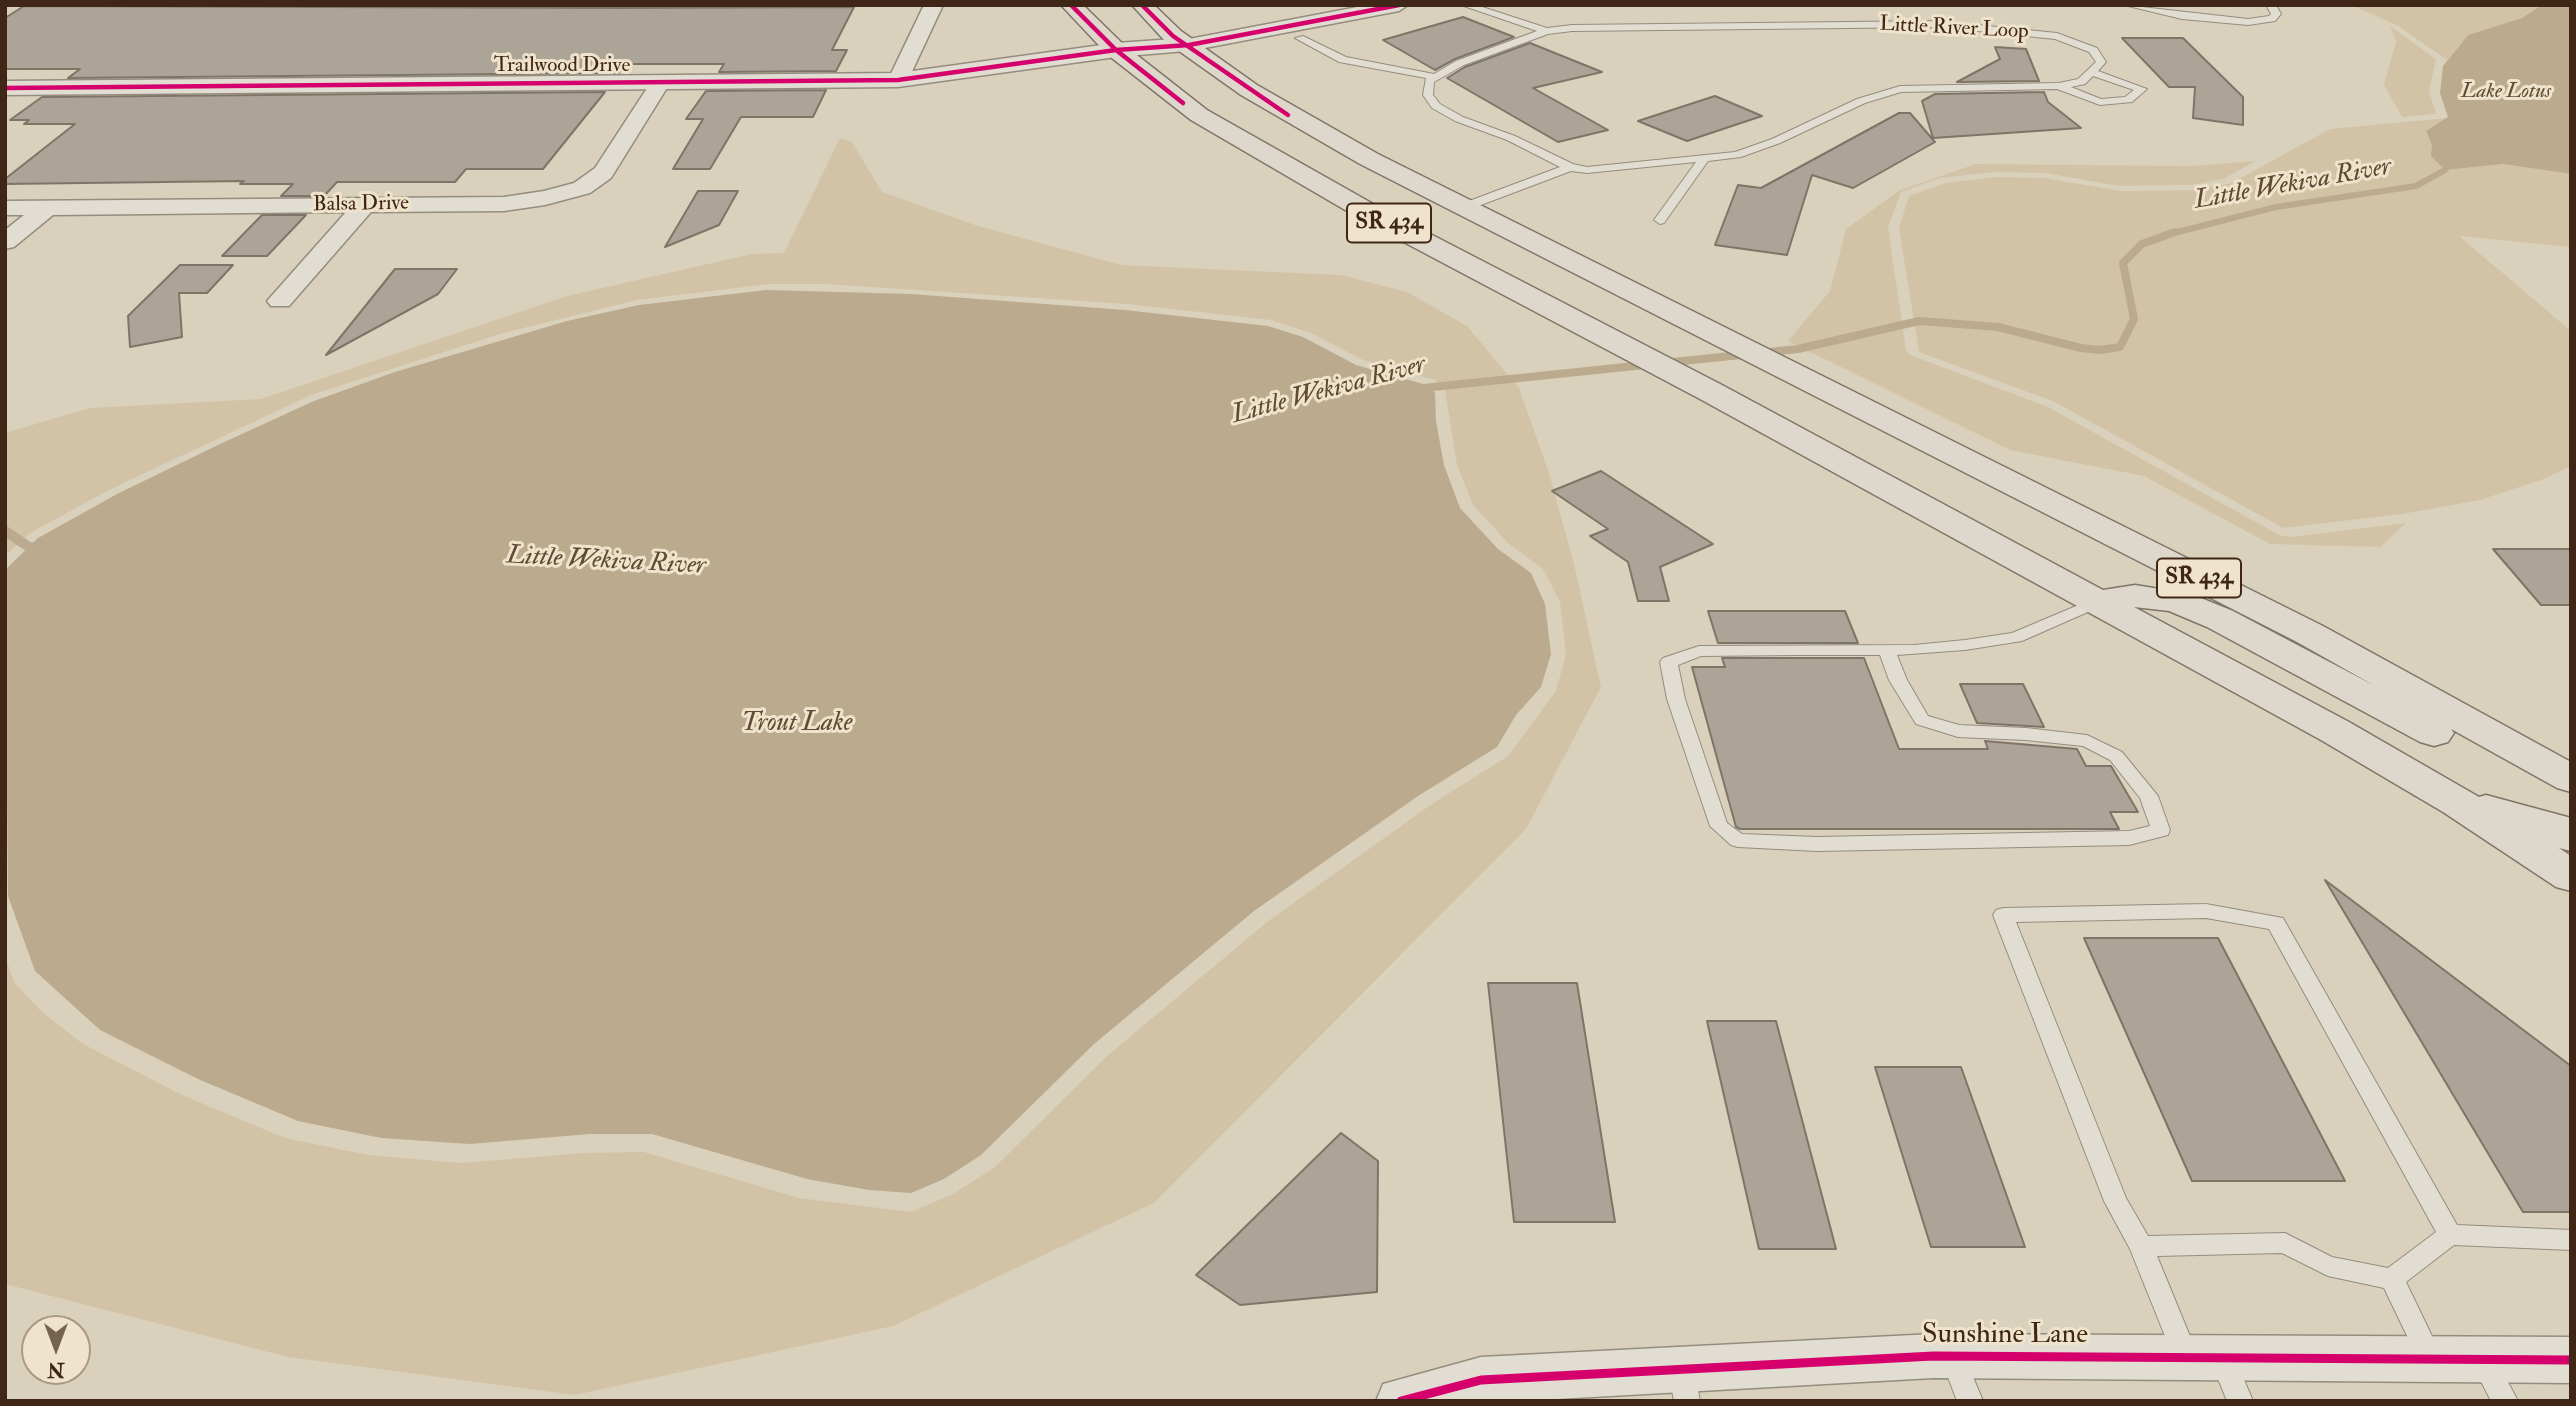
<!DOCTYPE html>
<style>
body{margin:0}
#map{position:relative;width:2576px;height:1406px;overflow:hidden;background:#dad1bc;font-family:"IM FELL Double Pica",serif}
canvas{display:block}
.frame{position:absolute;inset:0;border:7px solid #402617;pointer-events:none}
.north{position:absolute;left:21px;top:1315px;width:70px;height:70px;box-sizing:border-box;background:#efe4cb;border:2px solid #a99883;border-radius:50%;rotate:180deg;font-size:19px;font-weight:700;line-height:28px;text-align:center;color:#402617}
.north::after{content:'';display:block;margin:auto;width:24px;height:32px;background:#766251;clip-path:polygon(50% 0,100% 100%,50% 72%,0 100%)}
</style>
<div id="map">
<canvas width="2576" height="1406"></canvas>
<div class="frame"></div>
<div class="north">N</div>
</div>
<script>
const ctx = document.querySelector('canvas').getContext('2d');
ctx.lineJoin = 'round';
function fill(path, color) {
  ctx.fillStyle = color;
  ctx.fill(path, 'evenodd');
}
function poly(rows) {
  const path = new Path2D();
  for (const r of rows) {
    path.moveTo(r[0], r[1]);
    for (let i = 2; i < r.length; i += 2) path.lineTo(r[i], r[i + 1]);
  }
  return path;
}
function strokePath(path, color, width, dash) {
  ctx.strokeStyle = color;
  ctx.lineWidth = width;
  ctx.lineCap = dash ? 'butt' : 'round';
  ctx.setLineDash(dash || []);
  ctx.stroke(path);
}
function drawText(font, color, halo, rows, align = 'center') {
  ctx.font = font + ' "IM FELL Double Pica",serif';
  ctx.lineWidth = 6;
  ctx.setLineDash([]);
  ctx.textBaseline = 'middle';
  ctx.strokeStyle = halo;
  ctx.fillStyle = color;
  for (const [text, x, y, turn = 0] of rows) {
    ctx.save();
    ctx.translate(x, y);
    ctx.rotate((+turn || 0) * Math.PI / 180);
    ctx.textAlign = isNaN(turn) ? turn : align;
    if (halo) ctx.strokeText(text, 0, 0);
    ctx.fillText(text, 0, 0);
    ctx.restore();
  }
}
const green = poly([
 [2352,5,2542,5,2522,18,2468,35,2447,60,2398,26],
 [2390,26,2436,59,2429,91,2436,114,2402,117,2384,85,2396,42],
 [2448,118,2426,131,2445,170,2503,164,2571,174,2571,247,2459,236,2571,331,2571,466,2541,480,2480,500,2402,514,2283,528,2055,402,1919,352,1899,228,1909,196,1946,183,1997,177,2044,178,2121,191,2198,190,2232,183,2330,129],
 [840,138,852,142,882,192,975,225,1121,265,1341,275,1407,292,1467,326,1519,388,1549,473,1574,564,1601,687,1526,829,1154,1203,893,1326,575,1395,288,1357,5,1284,5,956,14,982,41,1011,83,1044,182,1095,285,1138,368,1155,461,1163,584,1153,644,1152,799,1198,911,1212,953,1194,995,1167,1107,1056,1267,922,1429,806,1508,756,1556,691,1566,654,1560,602,1543,569,1509,544,1473,505,1457,465,1445,390,1435,380,1363,360,1311,333,1271,320,1127,304,826,284,769,284,637,300,503,333,311,395,111,489,30,533,5,556,5,433,90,408,261,399,567,296,752,254,784,253],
 [2256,161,2223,179,2191,185,2119,186,2045,173,1994,172,1940,178,1901,192,1888,227,1906,350,1910,355,2048,407,2279,535,2291,537,2406,523,2380,547,2270,544,2144,476,2010,450,1788,341,1830,291,1846,229,1900,190,1976,164,2191,166]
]);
const water = poly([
 [2542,5,2571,5,2571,174,2503,164,2445,170,2431,156,2432,145,2426,131,2448,117,2440,93,2443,66,2468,35,2522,18],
 [766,290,911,294,1125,310,1268,326,1303,337,1356,365,1427,385,1435,393,1436,421,1444,465,1460,508,1498,549,1531,573,1545,604,1551,654,1541,687,1516,715,1497,747,1418,796,1254,911,1094,1044,981,1155,944,1179,911,1193,869,1190,807,1179,652,1134,590,1134,470,1144,381,1138,298,1121,198,1079,100,1030,35,971,8,896,5,570,38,538,117,494,220,444,314,401,395,372,567,321,639,305]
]);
const streamFar2 = poly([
 [2170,234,2276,207,2416,186,2445,170,2453,161]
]);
const streamFar1 = poly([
 [1414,389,1798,349,1919,321,1998,327,2081,348,2100,350,2120,347,2134,319,2123,263,2142,244,2175,232]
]);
const stream = poly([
 [5,531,29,547,43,548]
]);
const building = poly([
 [24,6,620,8,854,7,832,50,847,50,836,71,719,72,724,64,626,64,619,73,68,78,80,69,5,69,5,18,24,6],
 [1463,17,1514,37,1455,59,1435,70,1383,40,1463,17],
 [2122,38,2183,38,2243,97,2243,125,2193,118,2195,87,2169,87,2122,38],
 [1530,43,1602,72,1533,88,1608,130,1558,142,1447,78,1465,67,1530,43],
 [1995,47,2026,49,2039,81,1957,82,2000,59,1995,47],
 [826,90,813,117,741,117,710,169,673,169,703,119,686,119,706,91,826,90],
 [605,92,543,169,466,169,455,182,337,182,324,196,281,196,293,184,240,184,244,181,5,184,5,179,75,124,24,124,29,120,10,120,42,97,605,92],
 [2044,92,2048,102,2081,128,1933,138,1922,101,1935,94,2044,92],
 [1715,96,1762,116,1687,141,1638,121,1715,96],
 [1899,113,1910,113,1935,142,1853,188,1812,175,1787,255,1715,245,1738,185,1761,188,1899,113],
 [698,191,738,191,719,225,665,247,698,191],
 [262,215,306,215,267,256,222,256,262,215],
 [180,265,233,265,207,293,179,293,182,337,130,347,128,316,180,265],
 [395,269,457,269,438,294,326,355,395,269],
 [1601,471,1713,544,1660,567,1669,601,1638,601,1628,562,1590,536,1608,529,1552,491,1601,471],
 [2493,549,2571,549,2571,605,2541,605,2493,549],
 [1708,611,1845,611,1858,643,1718,643,1708,611],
 [1722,658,1864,658,1899,749,1988,749,1985,741,2077,749,2086,766,2111,766,2138,812,2110,812,2119,829,1740,829,1736,827,1692,667,1725,667,1722,658],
 [1960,684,2023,684,2044,727,1977,723,1960,684],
 [2325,880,2571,1066,2571,1212,2523,1212,2325,880],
 [2084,938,2218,938,2345,1181,2192,1181,2084,938],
 [1488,983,1577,983,1615,1222,1514,1222,1488,983],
 [1707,1021,1776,1021,1836,1249,1759,1249,1707,1021],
 [1875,1067,1961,1067,2025,1247,1931,1247,1875,1067],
 [1341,1133,1378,1161,1377,1292,1240,1305,1196,1275,1341,1133]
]);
const service = poly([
 [1461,5,1476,5,1547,28,1572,25,1939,21,2057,33,2097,48,2106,62,2098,71,2147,89,2132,102,2100,105,2057,89,1901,92,1865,103,1780,143,1741,157,1708,161,1664,223,1660,224,1654,220,1696,162,1587,173,1571,171,1465,211,1461,210,1461,204,1560,167,1507,140,1455,121,1432,108,1423,95,1426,78,1339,62,1295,38,1303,36,1346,57,1434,74,1456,61,1537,31,1461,5],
 [1939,27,2055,39,2089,52,2096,62,2078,79,2059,83,1900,86,1857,99,1772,139,1735,152,1587,167,1573,164,1515,136,1463,117,1440,104,1433,95,1434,82,1464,65,1548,34,1572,31,1939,27],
 [2093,76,2134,90,2125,97,2101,99,2071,87,2085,84,2093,76],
 [2124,5,2248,19,2269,16,2271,14,2266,5,2276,5,2281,14,2275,21,2248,25,2182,19,2124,5],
 [2100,596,2108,601,2106,604,2022,641,1965,650,1897,655,1907,680,1928,716,1959,725,2026,728,2087,735,2122,752,2158,796,2170,830,2168,835,2129,845,1817,851,1738,847,1731,845,1710,826,1667,699,1660,662,1663,658,1699,646,1914,645,1965,640,2012,633,2100,596],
 [1795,655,1880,655,1889,680,1916,724,1958,737,2026,740,2083,746,2110,760,2140,798,2150,826,2129,831,1817,837,1742,834,1727,823,1685,699,1678,665,1701,656,1795,655],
 [2206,904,2283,918,2457,1225,2571,1230,2571,1250,2454,1245,2406,1282,2442,1357,2439,1365,2430,1368,2421,1365,2384,1288,2328,1276,2282,1253,2157,1256,2199,1358,2195,1366,2186,1369,2177,1366,2130,1249,2104,1201,1993,915,1996,910,2003,908,2206,904],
 [2206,918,2269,929,2436,1232,2388,1268,2332,1257,2285,1233,2148,1236,2126,1198,2016,922,2206,918],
 [1952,1345,1961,1348,1983,1401,1957,1401,1940,1356,1943,1348,1952,1345],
 [2223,1348,2232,1351,2253,1401,2227,1401,2210,1359,2214,1351,2223,1348],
 [2484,1351,2493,1354,2518,1401,2491,1401,2471,1362,2475,1354,2484,1351],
 [1681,1358,1690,1361,1694,1369,1700,1401,1674,1401,1668,1369,1672,1361,1681,1358]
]);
const minor = poly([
 [924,5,943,5,908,80,898,86,891,84,888,80,924,5],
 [1368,5,1408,5,1399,11,1189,51,1179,45,1189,39,1368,5],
 [660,77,670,83,611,178,590,193,545,205,504,211,371,212,289,306,271,306,267,301,346,212,53,215,14,247,5,249,5,230,24,215,5,215,5,201,504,197,544,191,574,183,595,168,653,79,660,77],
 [1933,1334,2571,1337,2571,1383,1933,1378,1521,1401,1376,1401,1383,1384,1481,1357,1933,1334]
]);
const tertiary = poly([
 [1189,38,1200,45,1197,50,1116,57,898,87,5,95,5,81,898,73,1116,43,1189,38]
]);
const primary = poly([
 [1061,5,1083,5,1124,45,1207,110,1382,209,1722,385,2103,590,2135,585,2191,594,2233,611,2375,686,2297,642,1360,164,1241,95,1165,41,1132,5,1154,5,1181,31,1257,85,1378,154,2323,626,2571,762,2571,792,2557,788,2451,729,2454,733,2448,742,2434,746,2420,742,2207,627,2169,611,2134,607,2349,722,2479,797,2486,795,2571,818,2571,851,2559,848,2571,856,2571,891,2556,887,2443,812,2321,740,1700,399,1364,221,1191,120,1108,55,1061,5]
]);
const cyclewayFar1 = poly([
 [1071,5,1116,50,1183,103],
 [1142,5,1173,36,1288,115],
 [5,88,898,80,1116,50,1189,45,1399,5]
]);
const cycleway = poly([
 [1401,1401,1481,1380,1933,1356,2571,1360]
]);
const farStreetnames = [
 ["Little River Loop",1954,29,3],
 ["Trailwood Drive",562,66],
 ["Balsa Drive",361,205,-1]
];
const farWaternames = [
 ["Lake Lotus",2506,92]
];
const shields = [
 [1389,223,84],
 [2199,578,84]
];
const shieldNames = [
 ["SR 434",1389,223],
 ["SR 434",2199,578]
];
const waterNames = [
 ["Little Wekiva River",2293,185,-10],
 ["Little Wekiva River",1329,391,-15],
 ["Little Wekiva River",606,562,3],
 ["Trout Lake",797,724]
];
const nearStreetnames = [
 ["Sunshine Lane",2005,1336]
];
fill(green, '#d2c3a7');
fill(water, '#bbaa8e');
strokePath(streamFar2, '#bbaa8e', 6);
strokePath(streamFar1, '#bbaa8e', 8);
strokePath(stream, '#bbaa8e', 10);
fill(building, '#aca496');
strokePath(building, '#7e7568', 2);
strokePath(service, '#948c7e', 2);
strokePath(minor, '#948c7e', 3);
strokePath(tertiary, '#948c7e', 3);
strokePath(primary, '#7e7568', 3);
fill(service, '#e2ddd3');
fill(minor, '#e2ddd3');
fill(tertiary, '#e2ddd3');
fill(primary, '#ddd8cb');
strokePath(cyclewayFar1, '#d6006c', 4.5);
strokePath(cycleway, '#d6006c', 9);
drawText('21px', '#402617', '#efe4cb', farStreetnames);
drawText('italic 21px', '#614935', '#efe4cb', farWaternames);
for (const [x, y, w] of shields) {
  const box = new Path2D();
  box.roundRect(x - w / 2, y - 19.5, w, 39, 5);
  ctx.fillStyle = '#efe4cb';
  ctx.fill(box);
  strokePath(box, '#402617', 2);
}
drawText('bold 23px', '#402617', null, shieldNames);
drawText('italic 26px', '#614935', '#efe4cb', waterNames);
drawText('28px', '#402617', '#efe4cb', nearStreetnames);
</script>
